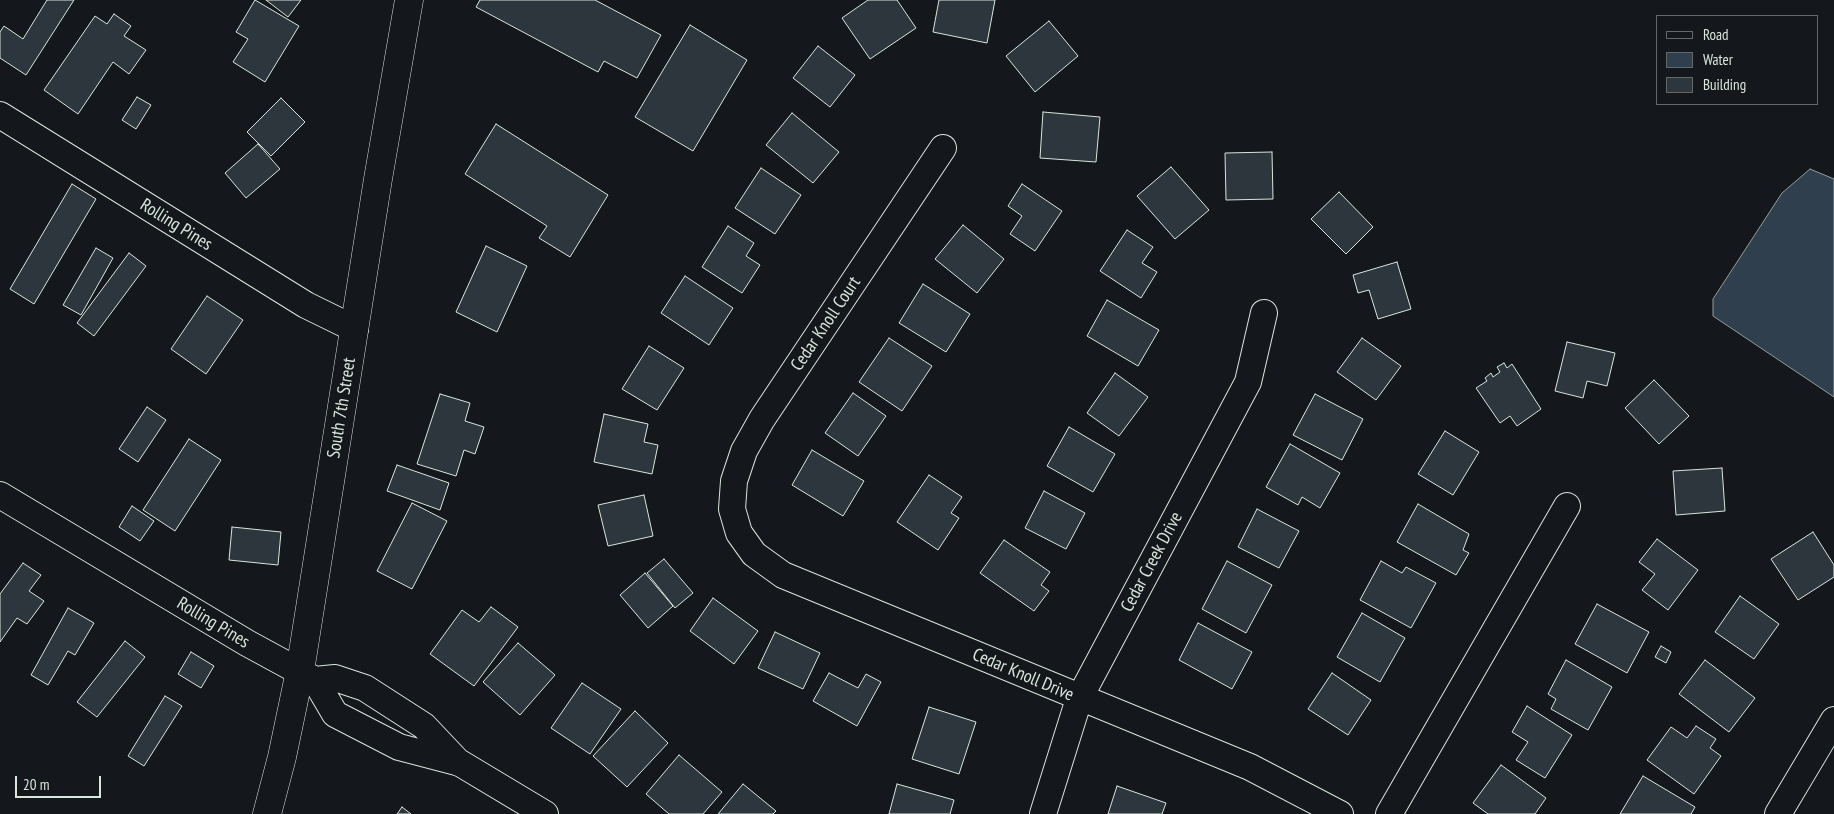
<!DOCTYPE html>
<style>
body{margin:0}
#map{position:relative;width:1834px;height:814px;overflow:hidden;background:#14181c;font-family:"PT Sans Narrow",sans-serif}
canvas{display:block}
.legend{position:absolute;left:1656px;top:15px;width:162px;height:90px;box-sizing:border-box;background:#14181c;border:1px solid #626a69;margin:0;padding:6px 9px;list-style:none;font-size:15px;color:#d8e6dc}
.legend li{display:flex;align-items:center;gap:10px;height:25px}
.legend b{width:25px;border:1px solid #626a69}
.scale{position:absolute;left:15px;top:776px;width:86px;height:22px;box-sizing:border-box;border:2px solid #d8e6dc;border-top:0;padding-left:6px;font-size:15px;line-height:18px;white-space:nowrap;color:#d8e6dc;-webkit-text-stroke:4px #14181c;paint-order:stroke}
</style>
<div id="map">
<canvas width="1834" height="814"></canvas>
<ul class="legend">
<li><b style="height:6px;background:#14181c"></b>Road</li>
<li><b style="height:14px;background:#2f3f4d"></b>Water</li>
<li><b style="height:14px;background:#2c363c"></b>Building</li>
</ul>
<div class="scale">20 m</div>
</div>
<script>
const ctx = document.querySelector('canvas').getContext('2d');
ctx.lineJoin = 'round';
function fill(path, color) {
  ctx.fillStyle = color;
  ctx.fill(path, 'evenodd');
}
function poly(rows) {
  const path = new Path2D();
  for (const r of rows) {
    path.moveTo(r[0], r[1]);
    for (let i = 2; i < r.length; i += 2) path.lineTo(r[i], r[i + 1]);
  }
  return path;
}
function strokePath(path, color, width, dash) {
  ctx.strokeStyle = color;
  ctx.lineWidth = width;
  ctx.lineCap = dash ? 'butt' : 'round';
  ctx.setLineDash(dash || []);
  ctx.stroke(path);
}
function drawText(font, color, halo, rows, align = 'center') {
  ctx.font = font + ' "PT Sans Narrow",sans-serif';
  ctx.lineWidth = 4;
  ctx.setLineDash([]);
  ctx.textBaseline = 'middle';
  ctx.strokeStyle = halo;
  ctx.fillStyle = color;
  for (const [text, x, y, turn = 0] of rows) {
    ctx.save();
    ctx.translate(x, y);
    ctx.rotate((+turn || 0) * Math.PI / 180);
    ctx.textAlign = isNaN(turn) ? turn : align;
    if (halo) ctx.strokeText(text, 0, 0);
    ctx.fillText(text, 0, 0);
    ctx.restore();
  }
}
const water = poly([
 [1810,169,1834,179,1834,397,1713,316,1713,299,1782,193,1810,169]
]);
const building = poly([
 [47,0,74,0,26,75,0,58,0,32,4,26,23,39,47,0],
 [255,0,299,26,265,82,233,62,248,39,236,32,255,0],
 [266,0,301,0,288,17,266,0],
 [480,0,595,0,661,35,637,78,604,61,598,72,476,7,480,0],
 [868,0,897,0,916,28,870,59,842,18,868,0],
 [939,0,995,0,987,43,933,32,939,0],
 [114,14,131,26,124,36,146,50,129,74,113,62,78,114,44,90,95,16,107,24,114,14],
 [1049,21,1078,56,1035,92,1006,56,1049,21],
 [690,25,747,60,693,151,635,117,690,25],
 [818,46,855,75,830,107,793,78,818,46],
 [137,97,151,105,136,129,122,120,137,97],
 [281,98,305,122,271,156,247,132,281,98],
 [1043,112,1100,117,1096,162,1040,158,1043,112],
 [792,113,839,152,813,183,766,145,792,113],
 [496,124,608,195,570,257,539,238,547,226,465,174,496,124],
 [258,144,280,169,246,198,225,173,258,144],
 [1272,152,1273,199,1226,200,1225,153,1272,152],
 [1171,167,1209,210,1175,239,1137,196,1171,167],
 [761,168,801,195,775,234,735,208,761,168],
 [72,184,96,199,34,304,10,289,72,184],
 [1022,184,1062,211,1035,251,1010,234,1022,216,1008,206,1022,184],
 [1339,192,1373,227,1346,254,1311,219,1339,192],
 [963,225,1004,259,977,293,935,259,963,225],
 [728,226,754,243,746,256,760,265,742,293,702,267,728,226],
 [1127,230,1153,247,1142,263,1157,272,1141,298,1100,271,1127,230],
 [486,246,527,266,497,332,456,312,486,246],
 [96,248,113,258,81,315,63,305,96,248],
 [129,253,146,266,94,336,77,323,129,253],
 [1397,262,1411,309,1378,319,1369,290,1358,293,1353,275,1397,262],
 [685,276,733,308,709,345,661,313,685,276],
 [923,284,970,314,946,352,899,323,923,284],
 [207,296,243,320,206,374,171,349,207,296],
 [1107,300,1159,330,1138,366,1087,336,1107,300],
 [889,338,932,366,902,411,859,382,889,338],
 [1362,338,1401,366,1376,400,1337,372,1362,338],
 [1567,342,1615,353,1607,386,1587,381,1583,398,1555,391,1567,342],
 [649,346,684,368,657,410,622,389,649,346],
 [1504,363,1507,368,1512,364,1541,409,1517,426,1510,416,1500,423,1476,388,1487,381,1485,378,1491,373,1493,377,1500,372,1497,367,1504,363],
 [1115,373,1148,397,1119,436,1087,413,1115,373],
 [1654,380,1689,416,1659,444,1625,408,1654,380],
 [853,393,886,416,858,456,825,433,853,393],
 [440,394,470,403,465,421,484,427,475,454,464,450,456,476,417,464,440,394],
 [1315,394,1363,419,1342,460,1293,435,1315,394],
 [147,407,166,420,138,462,119,449,147,407],
 [604,414,648,424,644,442,658,445,652,474,594,462,604,414],
 [1069,427,1115,454,1093,492,1047,466,1069,427],
 [1445,431,1479,452,1453,495,1418,474,1445,431],
 [189,439,221,460,175,531,143,510,189,439],
 [1290,444,1340,473,1320,508,1302,497,1298,505,1266,487,1290,444],
 [812,450,864,481,843,516,792,485,812,450],
 [397,465,449,483,440,510,387,491,397,465],
 [1722,468,1725,511,1676,515,1673,471,1722,468],
 [929,475,962,497,951,513,959,518,938,550,897,522,929,475],
 [1044,491,1085,513,1066,549,1025,528,1044,491],
 [644,495,653,536,608,546,598,505,644,495],
 [412,503,447,521,412,589,377,571,412,503],
 [1418,504,1469,534,1463,550,1469,553,1456,575,1397,542,1418,504],
 [132,506,154,521,140,541,119,527,132,506],
 [1257,509,1299,531,1279,568,1238,547,1257,509],
 [232,527,281,532,278,565,229,560,232,527],
 [1813,532,1834,565,1834,577,1798,600,1771,559,1813,532],
 [1657,539,1698,570,1668,610,1642,590,1655,574,1639,562,1657,539],
 [1004,540,1050,572,1041,585,1049,591,1034,611,980,573,1004,540],
 [664,559,693,593,675,608,647,573,664,559],
 [1227,561,1272,585,1246,633,1202,609,1227,561],
 [1381,561,1402,573,1406,567,1436,583,1411,628,1360,600,1381,561],
 [23,563,41,575,29,591,44,601,27,624,17,618,0,642,0,594,23,563],
 [645,573,673,606,648,628,620,595,645,573],
 [1740,596,1779,624,1754,659,1715,632,1740,596],
 [713,598,758,631,734,664,690,631,713,598],
 [1597,604,1649,632,1627,673,1575,644,1597,604],
 [491,607,518,627,474,686,430,654,462,610,479,622,491,607],
 [68,608,94,623,75,655,68,651,48,685,31,675,68,608],
 [1362,613,1405,638,1380,682,1337,657,1362,613],
 [1198,623,1252,652,1232,689,1179,660,1198,623],
 [775,632,820,653,803,689,758,668,775,632],
 [125,641,145,657,97,717,77,702,125,641],
 [518,643,555,675,520,715,483,682,518,643],
 [1661,646,1671,652,1666,663,1655,657,1661,646],
 [191,652,214,666,201,688,178,674,191,652],
 [1566,660,1612,687,1588,730,1551,709,1556,699,1548,694,1566,660],
 [1705,660,1755,698,1729,732,1679,694,1705,660],
 [829,673,858,688,866,674,881,682,857,726,813,701,829,673],
 [1332,673,1371,700,1348,735,1308,709,1332,673],
 [582,683,621,709,590,754,551,728,582,683],
 [165,696,182,706,144,766,128,756,165,696],
 [1527,706,1572,735,1545,778,1516,760,1528,742,1512,732,1527,706],
 [929,707,976,722,959,774,912,759,929,707],
 [635,711,668,743,627,787,593,756,635,711],
 [1696,726,1716,739,1710,748,1721,756,1694,794,1647,760,1671,727,1687,738,1696,726],
 [679,755,722,792,703,814,669,814,646,794,679,755],
 [1501,765,1546,798,1535,814,1488,814,1473,803,1501,765],
 [1643,776,1695,807,1691,814,1620,814,1643,776],
 [743,784,776,811,773,814,718,814,743,784],
 [897,784,954,800,950,814,889,814,897,784],
 [1117,786,1166,803,1162,814,1108,814,1117,786],
 [402,807,411,814,397,814,402,807]
]);
const street = poly([
 [0,115,306,305,355,329],
 [943,148,762,419,744,451,734,481,732,509,739,533,754,554,783,575,1250,767,1340,814],
 [0,495,247,643,315,680,335,714,399,747,460,763,545,814],
 [315,680,335,678,365,688,424,726,459,763],
 [1043,814,1079,699,1248,382,1264,313],
 [1389,814,1567,506],
 [1778,814,1834,720]
]);
const secondary = poly([
 [267,814,282,757,300,671,378,179,409,0]
]);
const streetNames = [
 ["Rolling Pines",176,225,32],
 ["Cedar Knoll Court",826,324,-56],
 ["South 7th Street",342,408,-81],
 ["Cedar Creek Drive",1152,562,-62],
 ["Rolling Pines",213,623,31],
 ["Cedar Knoll Drive",1023,675,23]
];
fill(water, '#2f3f4d');
strokePath(water, '#939e99', 1);
fill(building, '#2c363c');
strokePath(building, '#d8e6dc', 1);
strokePath(street, '#d8e6dc', 28);
strokePath(secondary, '#d8e6dc', 29);
strokePath(street, '#14181c', 26);
strokePath(secondary, '#14181c', 28);
drawText('18px', '#d8e6dc', '#14181c', streetNames);
</script>
